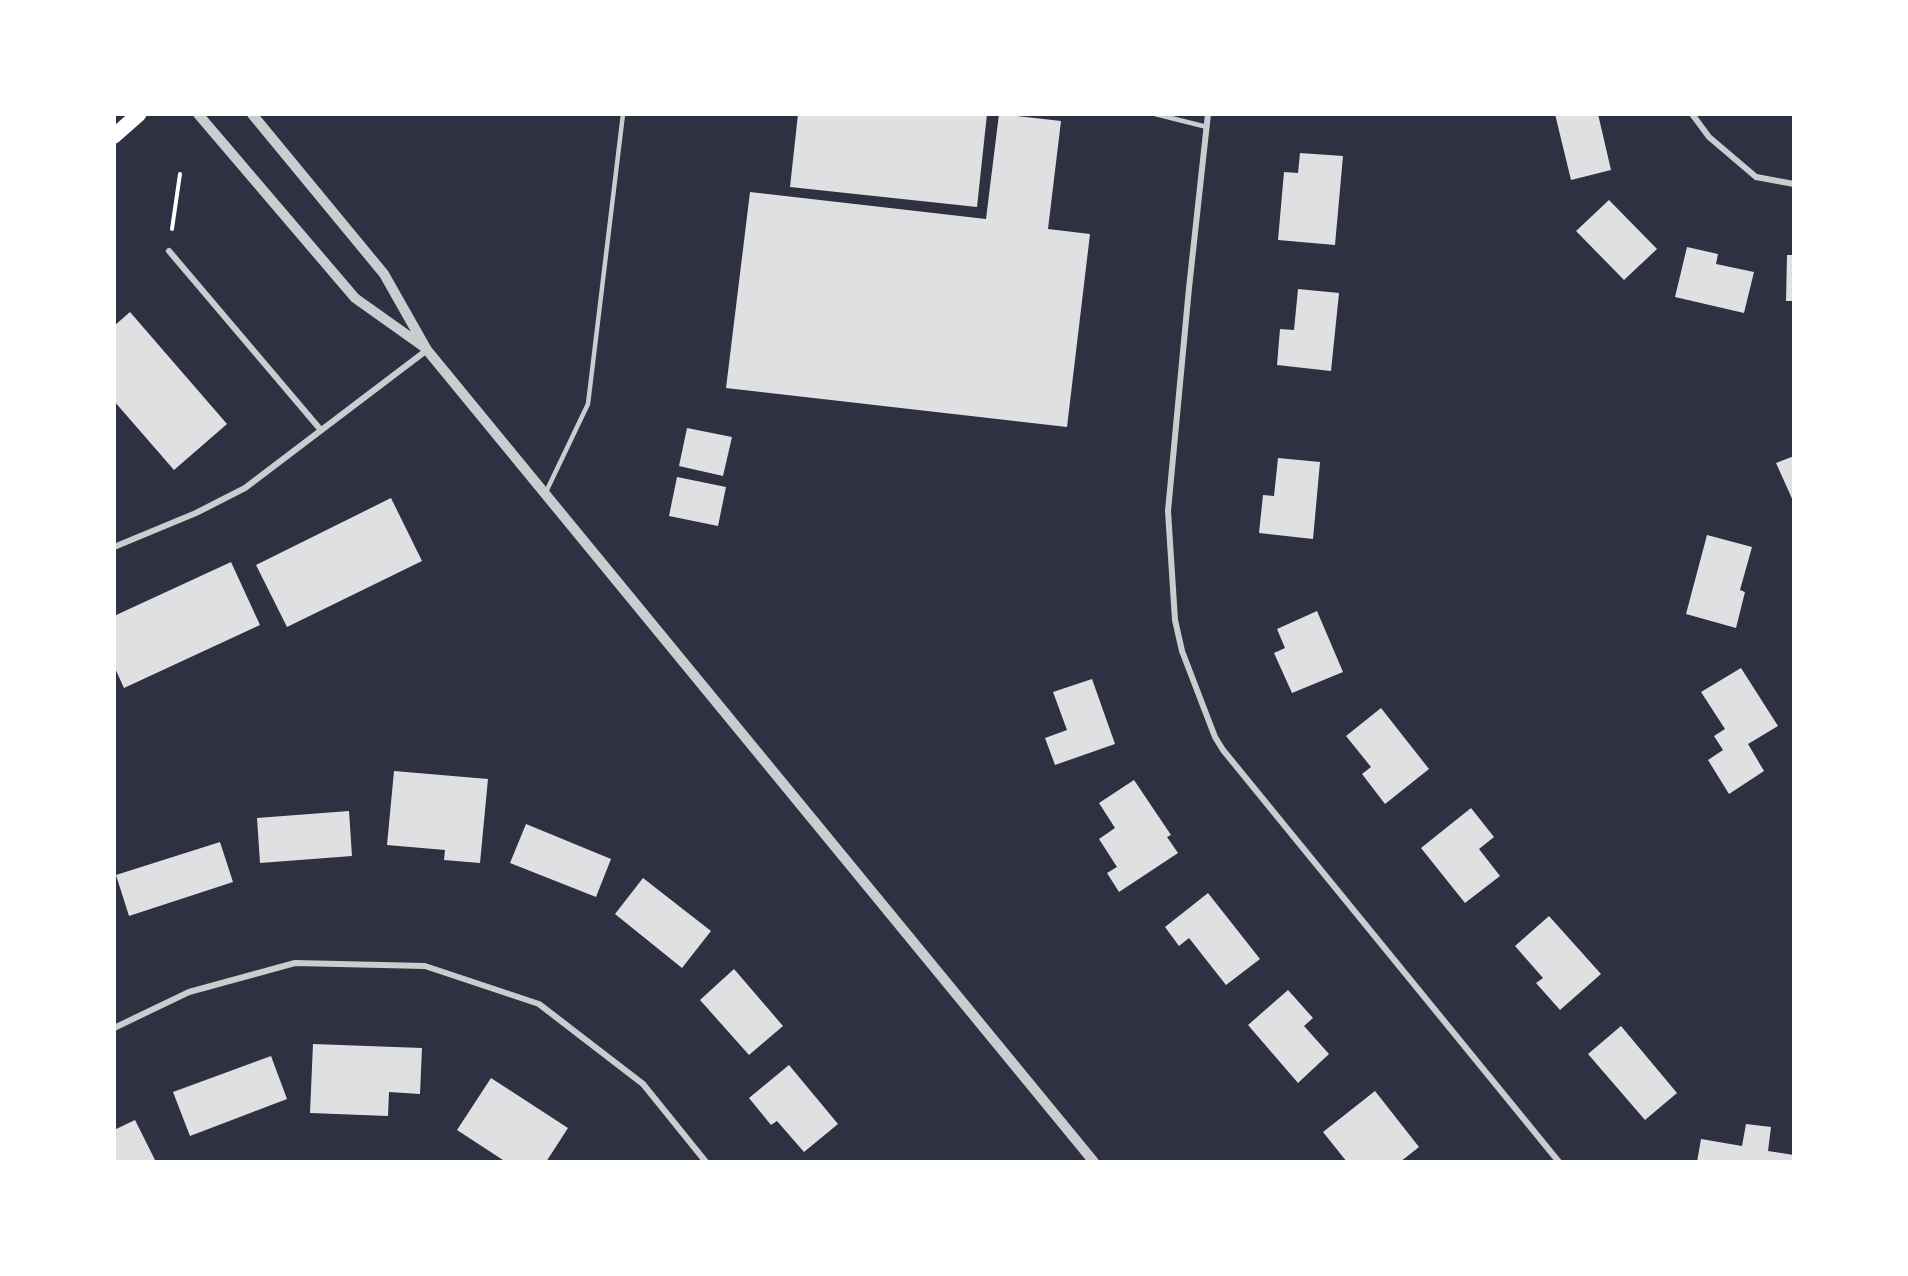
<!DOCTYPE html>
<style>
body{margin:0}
#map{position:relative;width:1908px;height:1276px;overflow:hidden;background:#2d3142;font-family:Barlow,sans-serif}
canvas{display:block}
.frame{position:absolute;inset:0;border:116px solid #fff;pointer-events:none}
</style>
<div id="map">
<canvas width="1908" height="1276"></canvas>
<div class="frame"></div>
</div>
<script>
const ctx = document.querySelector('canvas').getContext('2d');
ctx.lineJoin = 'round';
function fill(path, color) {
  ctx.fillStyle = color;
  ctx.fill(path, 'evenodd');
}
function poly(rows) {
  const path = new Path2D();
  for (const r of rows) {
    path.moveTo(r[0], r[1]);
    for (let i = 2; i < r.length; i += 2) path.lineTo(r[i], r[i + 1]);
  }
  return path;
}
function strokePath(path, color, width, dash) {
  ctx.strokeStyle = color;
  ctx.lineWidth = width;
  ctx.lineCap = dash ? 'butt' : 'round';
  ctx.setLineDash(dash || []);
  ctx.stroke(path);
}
const building = poly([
 [798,114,987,114,977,207,790,187],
 [999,114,1061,121,1048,229,1090,234,1067,427,726,388,750,192,986,219],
 [1555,114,1598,114,1611,170,1571,180],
 [1300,153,1343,156,1335,245,1278,240,1284,172,1298,173],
 [1609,200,1657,249,1624,280,1576,231],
 [1687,247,1718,254,1716,264,1754,272,1744,313,1675,297],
 [1787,255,1794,255,1794,301,1786,301],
 [1298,289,1339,293,1331,371,1277,365,1280,329,1294,330],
 [130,312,227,424,174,470,114,401,114,326],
 [687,428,732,437,723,476,679,466],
 [1794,456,1794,503,1776,463],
 [1278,458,1320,462,1313,539,1259,533,1263,495,1274,496],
 [677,477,726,487,718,526,669,516],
 [391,498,422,561,287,627,256,565],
 [1707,535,1752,547,1740,590,1745,592,1736,628,1686,614],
 [231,562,260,625,124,688,114,666,114,616],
 [1317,611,1343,672,1292,693,1274,653,1285,648,1277,629],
 [1741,668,1778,726,1748,744,1764,771,1729,794,1708,760,1723,750,1714,736,1725,729,1701,692],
 [1092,679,1115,744,1055,765,1045,738,1067,730,1053,692],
 [1381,708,1429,769,1385,804,1362,774,1371,767,1346,736],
 [394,771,488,779,480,863,444,860,445,850,387,845],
 [1134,780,1171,835,1167,837,1178,853,1119,892,1107,873,1117,867,1099,839,1115,828,1099,803],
 [1471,808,1494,837,1479,849,1500,876,1465,903,1421,848],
 [349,811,352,856,260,863,257,818],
 [526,824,611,859,596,897,510,863],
 [220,842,233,882,129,916,116,875],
 [643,878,711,931,682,968,615,914],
 [1208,893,1260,959,1226,985,1189,938,1179,946,1165,927],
 [1549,916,1601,974,1560,1010,1536,983,1543,978,1515,946],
 [734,969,783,1026,749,1055,700,1000],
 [1288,990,1313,1018,1304,1026,1329,1054,1298,1083,1248,1025],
 [1621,1026,1677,1093,1645,1120,1588,1054],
 [313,1044,422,1048,420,1094,389,1092,388,1116,310,1113],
 [271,1056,287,1099,190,1136,173,1092],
 [789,1065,838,1124,804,1152,777,1121,771,1125,749,1098],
 [491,1078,568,1128,546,1162,506,1162,457,1130],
 [1375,1091,1419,1147,1400,1162,1347,1162,1323,1132],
 [135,1120,156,1162,114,1162,114,1130],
 [1746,1124,1771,1127,1768,1151,1794,1155,1794,1162,1697,1162,1701,1139,1742,1146]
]);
const path = poly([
 [172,229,180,174]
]);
const service = poly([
 [1155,114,1207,127],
 [545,494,588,404,623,114]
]);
const minor = poly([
 [1208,114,1189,288,1168,511,1175,620,1182,651,1215,737,1223,750,1559,1162],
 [1692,114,1709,137,1756,177,1794,184],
 [169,251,320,429],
 [114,547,196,513,245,488,427,350],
 [114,1028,189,992,295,963,425,966,539,1004,643,1084,706,1162]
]);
const tertiary = poly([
 [198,114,355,298,424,347],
 [252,114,384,274,427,350,1094,1162]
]);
const primary = poly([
 [114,136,139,114]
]);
fill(building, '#e0e0e3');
strokePath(path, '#fff', 4);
strokePath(service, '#caccd0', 4.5);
strokePath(minor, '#caccd0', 6);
strokePath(tertiary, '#caccd0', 10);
strokePath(primary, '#fff', 15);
</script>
